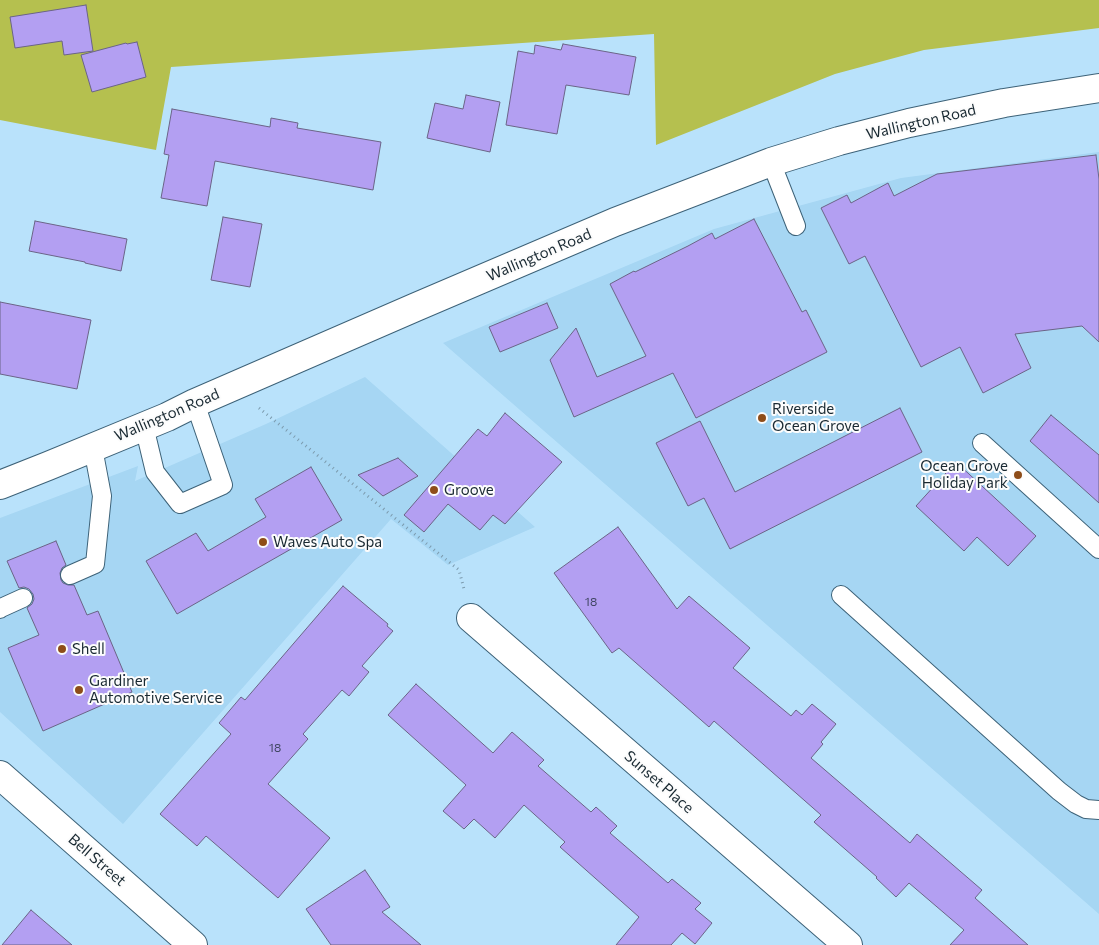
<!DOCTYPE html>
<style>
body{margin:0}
canvas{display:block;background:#b9e2fb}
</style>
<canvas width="1099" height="945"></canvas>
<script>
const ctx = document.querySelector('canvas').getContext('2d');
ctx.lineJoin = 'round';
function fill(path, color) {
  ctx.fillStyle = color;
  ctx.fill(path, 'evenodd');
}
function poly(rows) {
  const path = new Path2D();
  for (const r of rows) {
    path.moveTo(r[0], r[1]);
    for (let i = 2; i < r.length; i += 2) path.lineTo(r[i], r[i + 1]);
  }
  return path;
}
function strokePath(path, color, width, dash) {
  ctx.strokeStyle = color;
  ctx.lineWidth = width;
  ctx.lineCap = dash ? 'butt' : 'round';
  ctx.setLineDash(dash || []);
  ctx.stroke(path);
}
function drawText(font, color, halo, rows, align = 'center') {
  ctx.font = font + ' Commissioner,sans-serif';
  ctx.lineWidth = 4;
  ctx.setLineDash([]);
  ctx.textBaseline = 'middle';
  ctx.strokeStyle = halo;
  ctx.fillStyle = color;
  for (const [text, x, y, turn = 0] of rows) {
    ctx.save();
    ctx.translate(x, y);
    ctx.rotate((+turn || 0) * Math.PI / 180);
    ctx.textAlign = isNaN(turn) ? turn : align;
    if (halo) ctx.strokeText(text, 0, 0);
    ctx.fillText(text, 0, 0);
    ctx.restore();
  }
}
const built = poly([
 [1099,152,1099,914,443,343,714,229,901,178],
 [365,377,535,527,448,565,391,519,123,824,0,712,0,518,138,466,135,481,266,424]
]);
const green = poly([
 [0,0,1099,0,1099,28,924,50,835,74,656,145,654,34,171,67,156,150,0,120]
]);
const building = poly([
 [86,5,93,51,64,55,62,41,15,48,10,17,86,5],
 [137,42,146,77,92,92,81,55,126,43,127,44,137,42],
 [563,44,636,57,629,95,566,85,557,134,506,125,518,51,534,54,535,45,561,50,563,44],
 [466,95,500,102,490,152,427,138,435,103,463,109,466,95],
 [172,109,270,127,271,118,298,123,297,128,381,142,373,190,215,161,207,206,161,198,169,155,164,154,172,109],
 [1096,155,1099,179,1099,342,1082,326,1015,334,1031,368,983,393,960,347,921,367,865,256,849,264,821,208,847,195,851,203,888,183,894,196,937,174,1096,155],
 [223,217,262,224,250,287,211,280,223,217],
 [754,219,802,312,806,310,827,352,696,418,673,373,574,417,550,360,576,328,597,377,646,356,610,284,634,271,635,272,688,246,712,233,715,239,754,219],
 [35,221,127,239,121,271,85,263,85,262,29,251,35,221],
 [0,302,91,320,77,389,0,374,0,302],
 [547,303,558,328,500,352,489,327,547,303],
 [900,408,922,452,730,549,704,498,688,506,656,443,700,421,735,492,900,408],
 [505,413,562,462,505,524,493,515,480,530,448,504,424,532,404,515,478,429,487,436,505,413],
 [1051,415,1099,455,1099,503,1030,441,1051,415],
 [398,458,418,476,383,496,358,475,398,458],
 [956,462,1036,536,1008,566,977,537,964,551,916,506,956,462],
 [311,467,342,520,177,614,146,561,196,533,208,551,266,517,255,499,311,467],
 [618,527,677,609,689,596,750,648,733,668,791,716,796,710,802,715,812,704,836,724,821,742,823,744,811,758,910,843,917,834,982,890,975,898,1028,945,950,945,964,930,909,883,896,897,876,878,877,877,814,822,821,815,714,721,709,727,619,648,612,653,554,573,618,527],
 [56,541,66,565,62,568,60,573,61,580,63,583,68,585,74,585,87,615,98,611,132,692,43,731,8,648,39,635,27,608,32,604,34,599,33,594,29,589,24,587,19,588,7,561,56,541],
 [343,586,388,624,387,626,393,631,362,666,369,672,349,696,342,690,303,734,308,739,268,784,330,838,278,898,206,836,197,846,160,814,231,734,219,723,241,697,245,700,343,586],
 [416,684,493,753,512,732,544,760,538,766,591,812,596,807,617,826,610,833,668,883,672,879,701,903,695,909,712,923,695,944,682,933,671,945,616,945,639,917,560,847,565,842,524,805,495,838,474,819,464,829,443,811,466,785,388,715,416,684],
 [365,870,390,907,382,912,421,945,331,945,306,909,365,870],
 [31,910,72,945,2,945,31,910]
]);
const path = poly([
 [259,408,459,570,464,589]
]);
const service = poly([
 [771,162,796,226],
 [144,426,155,472,180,504,223,485,195,403],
 [982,443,1099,549],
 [70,575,95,564,102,496,93,448],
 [841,595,1059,791,1076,804,1086,809,1099,810],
 [0,609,1,608,23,598]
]);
const minor = poly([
 [471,618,848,945],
 [0,775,193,945]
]);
const tertiary = poly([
 [0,485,48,466,167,417,195,403,416,307,615,222,771,162,839,141,909,123,1004,103,1099,88]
]);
const markers = [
 [762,418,5,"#8e4d19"],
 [1018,475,5,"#8e4d19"],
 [434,490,5,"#8e4d19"],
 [263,542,5,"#8e4d19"],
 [62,649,5,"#8e4d19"],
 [79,690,5,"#8e4d19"]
];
const numberNames = [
 ["18",591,602],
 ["18",275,748]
];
const streetNames = [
 ["Wallington Road",921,122,-13],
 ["Wallington Road",539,255,-23],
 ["Wallington Road",167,415,-23],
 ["Sunset Place",659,782,41],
 ["Bell Street",97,860,41]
];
const poiNames = [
 ["Riverside",772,409],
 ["Ocean Grove",772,426],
 ["Ocean Grove",1008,466,"right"],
 ["Holiday Park",1008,483,"right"],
 ["Groove",444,490],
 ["Waves Auto Spa",273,542],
 ["Shell",72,649],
 ["Gardiner",89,681],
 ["Automotive Service",89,698]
];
fill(built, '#a6d6f3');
fill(green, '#b5c04f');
fill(building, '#b39ff2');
strokePath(building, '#6b6487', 1);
strokePath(service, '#3d6278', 20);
strokePath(minor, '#3d6278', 30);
strokePath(tertiary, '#3d6278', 30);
strokePath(path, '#7c9bae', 3, [1, 4]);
strokePath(service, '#fff', 18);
strokePath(minor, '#fff', 28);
strokePath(tertiary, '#fff', 28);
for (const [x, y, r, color] of markers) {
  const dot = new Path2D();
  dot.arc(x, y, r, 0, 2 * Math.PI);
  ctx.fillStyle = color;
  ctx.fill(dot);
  strokePath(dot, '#fcfcfc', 2);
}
drawText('12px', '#404662', null, numberNames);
drawText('15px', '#192932', '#fcfcfc', streetNames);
drawText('15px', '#192932', '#fcfcfc', poiNames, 'left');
</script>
